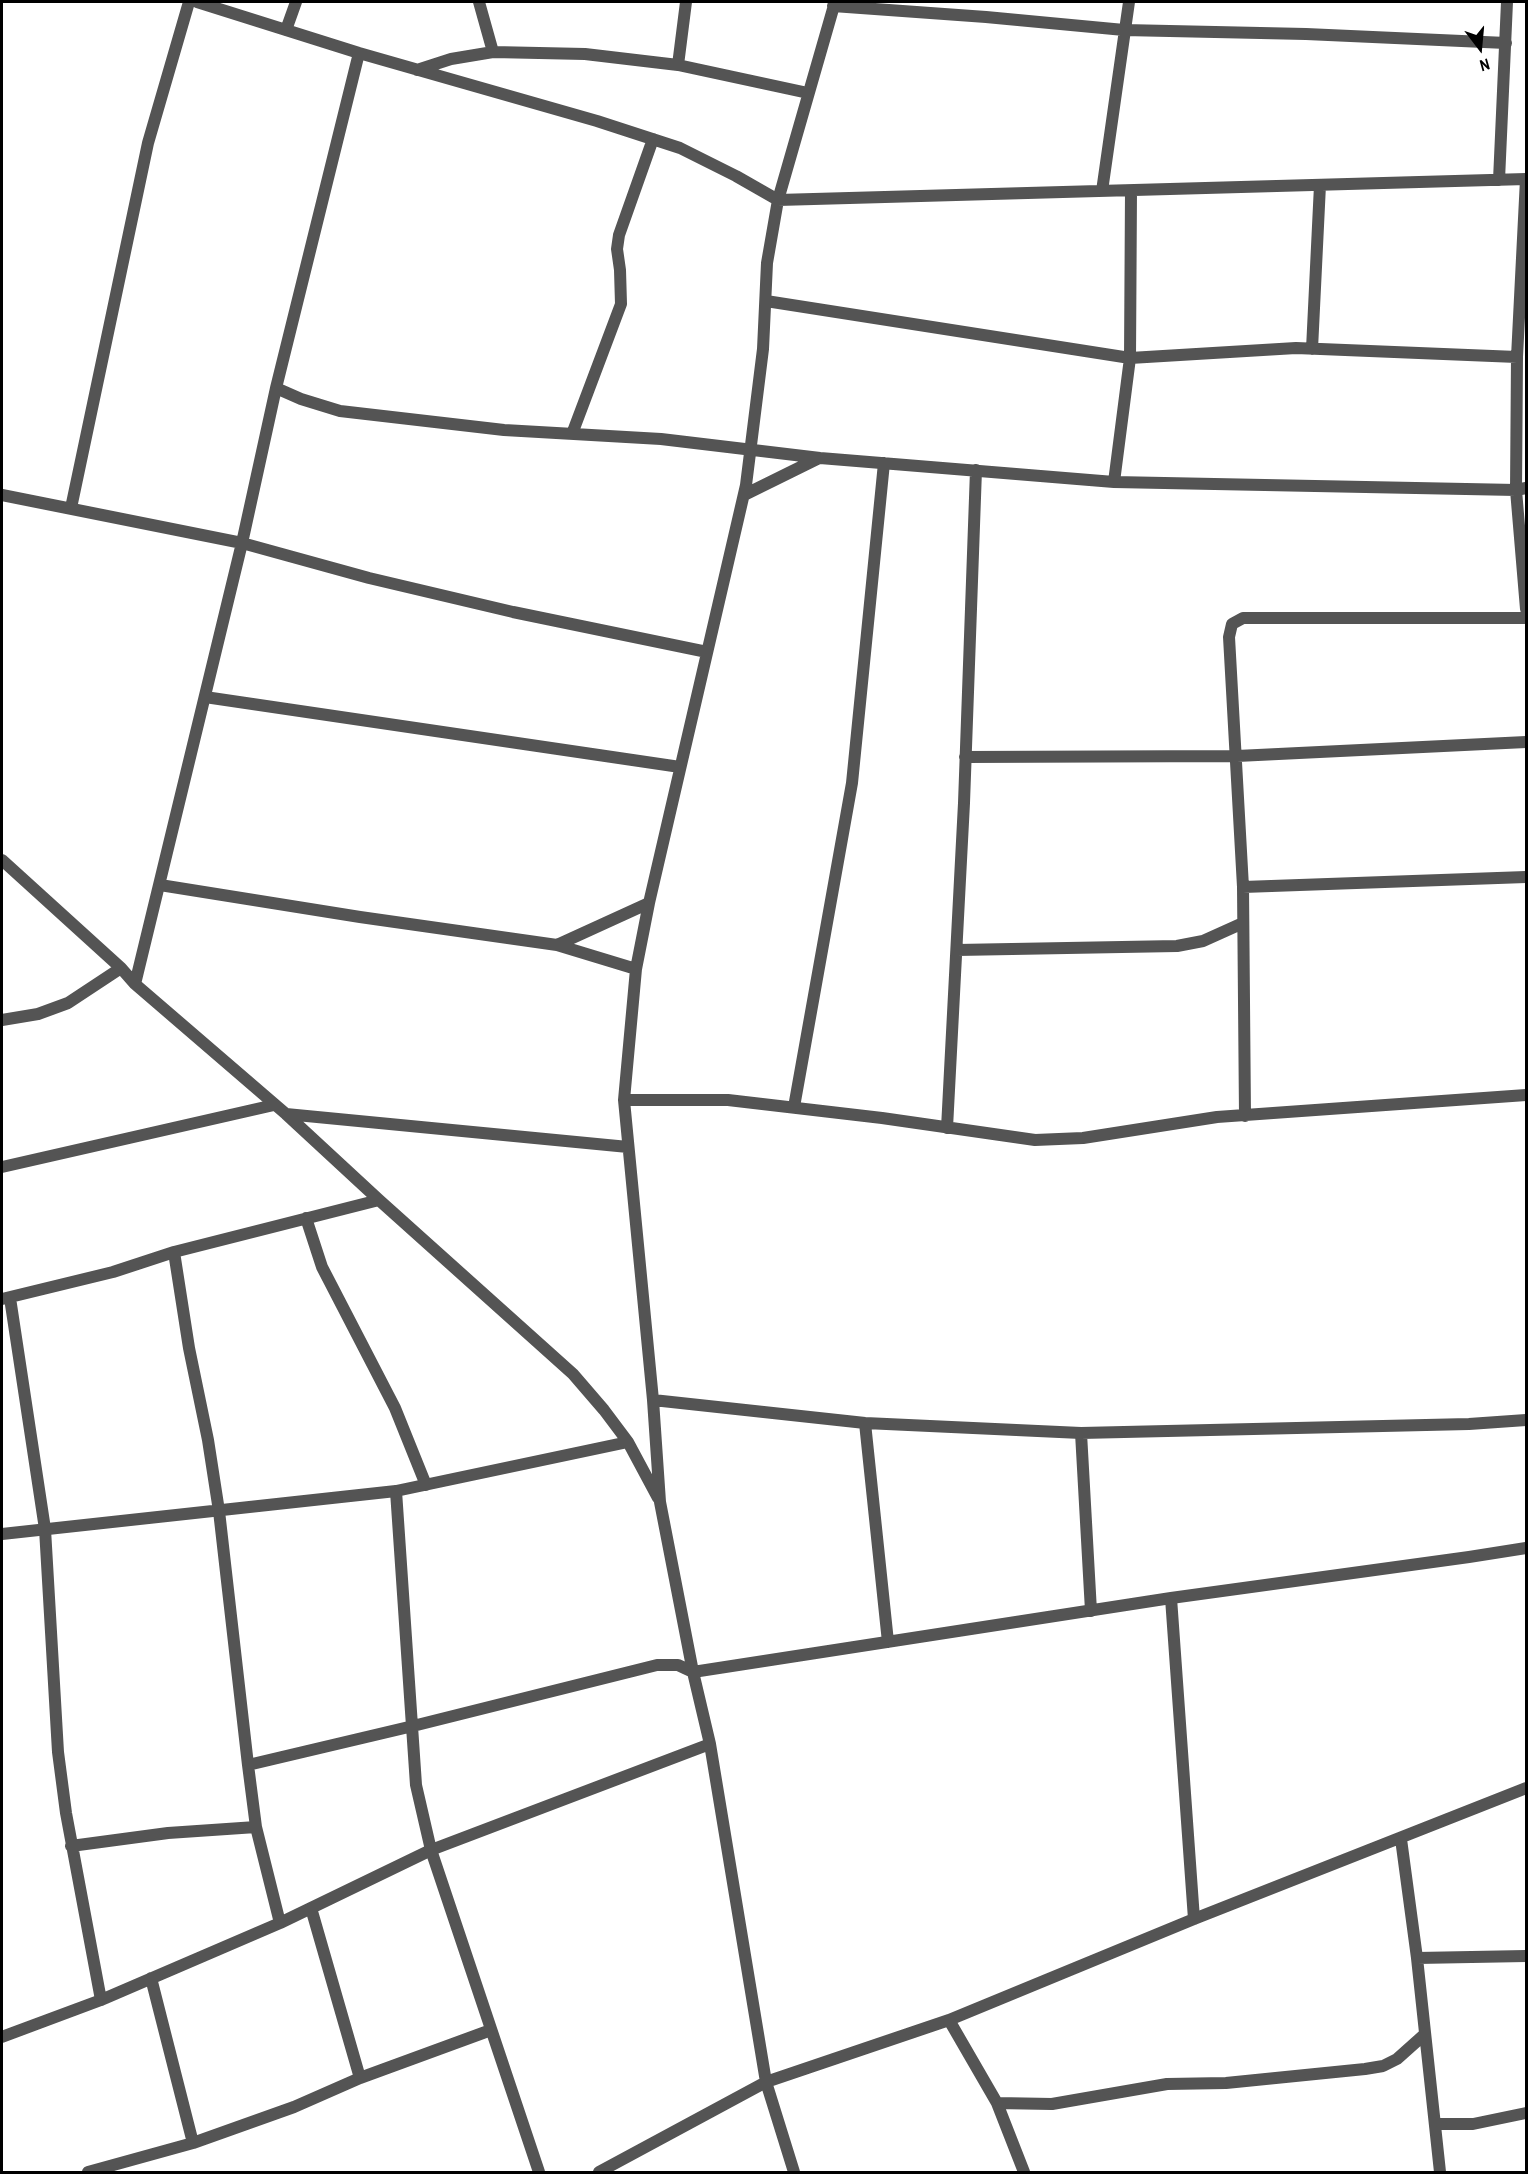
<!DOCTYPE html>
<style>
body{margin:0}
#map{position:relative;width:1528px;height:2174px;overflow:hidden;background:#fff;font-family:"Archivo Narrow",sans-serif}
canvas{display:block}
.frame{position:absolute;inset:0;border:3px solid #000;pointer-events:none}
.north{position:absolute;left:1450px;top:18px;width:60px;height:60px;-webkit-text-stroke:4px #fff;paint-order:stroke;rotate:164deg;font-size:16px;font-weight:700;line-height:24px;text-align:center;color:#000}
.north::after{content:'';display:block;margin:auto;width:21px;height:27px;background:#000;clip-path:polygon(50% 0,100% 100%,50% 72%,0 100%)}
</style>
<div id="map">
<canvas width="1528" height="2174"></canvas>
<div class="frame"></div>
<div class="north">N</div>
</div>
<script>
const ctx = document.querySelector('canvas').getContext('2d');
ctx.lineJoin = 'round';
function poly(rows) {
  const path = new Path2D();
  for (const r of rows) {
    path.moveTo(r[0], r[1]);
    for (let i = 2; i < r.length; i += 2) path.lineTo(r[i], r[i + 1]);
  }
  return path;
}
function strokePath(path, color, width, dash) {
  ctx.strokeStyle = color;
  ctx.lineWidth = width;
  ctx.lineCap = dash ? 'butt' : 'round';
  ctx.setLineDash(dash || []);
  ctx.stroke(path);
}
const street = poly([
 [197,2,359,53,597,121,680,148,736,176,778,200,1526,179],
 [479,2,493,52],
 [833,6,986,17,1124,30,1306,34,1506,43],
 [286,30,296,2],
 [678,65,686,2],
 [417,70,451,59,493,52,585,54,678,65,808,93],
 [1526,179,1517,357,1516,490,1526,609],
 [1499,180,1507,2],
 [1102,191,1129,2],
 [766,301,1130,358,1296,348,1517,357],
 [1312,349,1320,185],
 [276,388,301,399,340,411,504,430,661,439,820,458,1114,482,1516,490,1526,488],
 [572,434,621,304,620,270,617,249,619,235,653,139],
 [1114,482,1130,358,1131,191],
 [2,495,242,543,369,578,513,612,707,652],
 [744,495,819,458],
 [71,508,148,143,189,2],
 [205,697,680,767],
 [965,757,1237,756,1526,742],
 [2,860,121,968,135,984,286,1114,379,1200,573,1374,604,1410,628,1442,658,1498],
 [160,885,360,917,557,945,636,969],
 [1243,887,1526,877],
 [557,945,649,903],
 [957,950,1177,946,1203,941,1243,923],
 [135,984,242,543,276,388,359,53],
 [2,1020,38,1014,68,1003,121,968],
 [624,1100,728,1100,882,1118,1035,1140,1083,1138,1217,1117,1526,1095],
 [794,1107,852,783,884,463],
 [286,1114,628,1147],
 [1245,1116,1243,887,1229,637,1232,624,1243,618,1526,618],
 [947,1128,964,803,976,470],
 [2,1167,274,1105],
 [306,1218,322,1267,395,1408,426,1485],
 [174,1252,189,1348,208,1440,219,1511,248,1765],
 [10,1298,45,1529,58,1752,66,1813,101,2000],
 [2,1299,113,1272,174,1252,379,1200],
 [653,1400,865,1423,1081,1433,1469,1424,1526,1420],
 [865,1423,888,1642],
 [1081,1433,1091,1611],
 [396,1491,416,1785,431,1850,539,2172],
 [2,1534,396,1491,628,1442],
 [1171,1598,1194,1919],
 [1401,1839,1417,1958,1440,2172],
 [71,1846,168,1833,256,1827],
 [311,1908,360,2078],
 [280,1923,256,1827,248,1765,413,1726,657,1665,678,1665,693,1672,1171,1598,1469,1557,1526,1548],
 [1417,1958,1526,1956],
 [151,1978,193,2143],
 [949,2020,997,2103,1024,2172],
 [2,2037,101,2000,280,1923,431,1850,710,1744],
 [997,2103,1052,2104,1167,2084,1226,2083,1365,2069,1383,2066,1397,2059,1425,2034],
 [1435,2124,1473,2124,1526,2113],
 [88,2172,193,2143,294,2107,360,2078,491,2030],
 [599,2172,766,2082,949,2020,1194,1919,1526,1788],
 [794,2172,766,2082,710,1744,693,1672,660,1502,653,1400,624,1100,636,969,649,903,746,485,763,349,767,263,778,200,835,2]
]);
strokePath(street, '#545454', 12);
</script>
